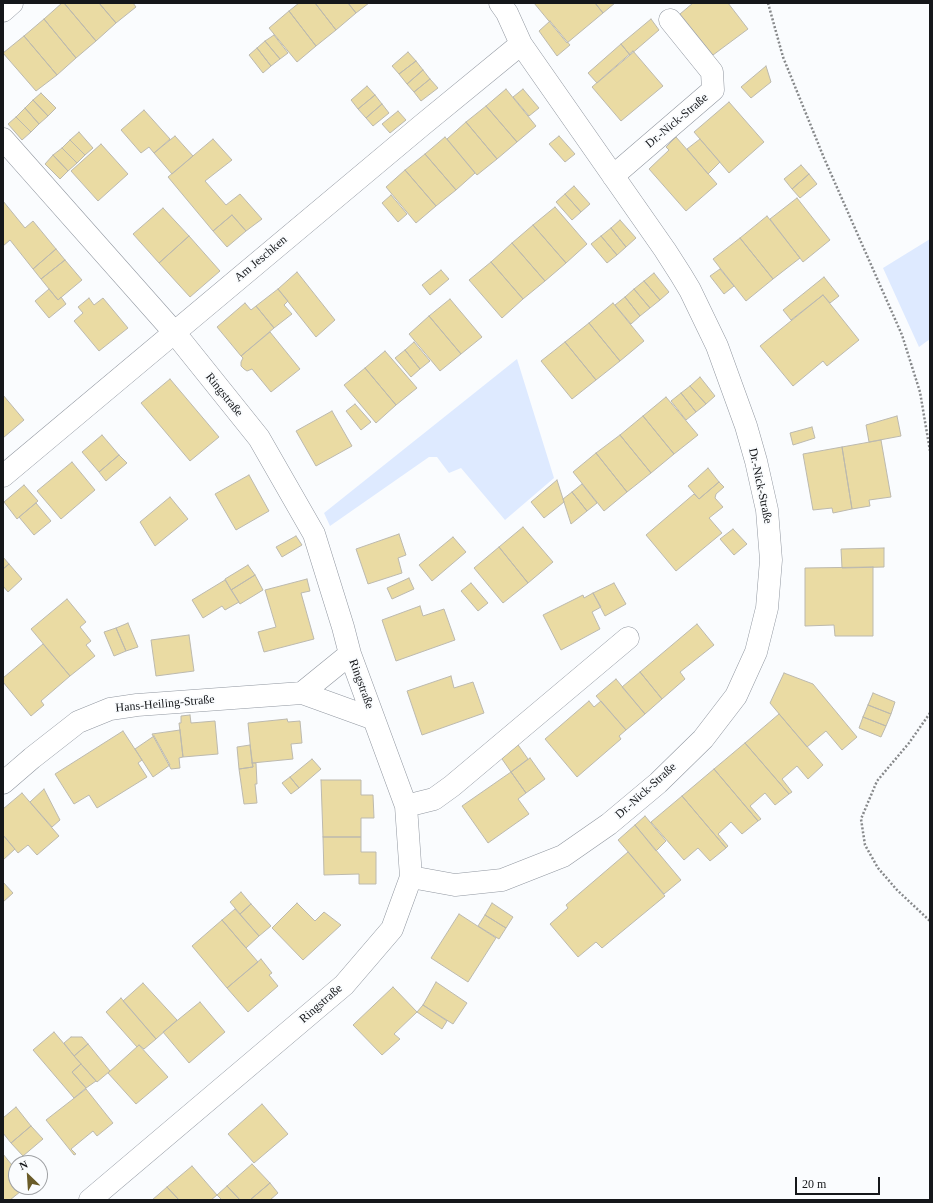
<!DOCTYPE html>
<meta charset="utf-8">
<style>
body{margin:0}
#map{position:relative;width:933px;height:1203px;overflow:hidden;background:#fafcfe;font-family:Georgia,serif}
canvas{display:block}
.frame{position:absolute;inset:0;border:4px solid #15171a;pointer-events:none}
.north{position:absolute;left:8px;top:1155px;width:40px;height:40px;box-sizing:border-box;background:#fafcfe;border:1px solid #9ea0a3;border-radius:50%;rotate:335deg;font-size:11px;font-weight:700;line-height:16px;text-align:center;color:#15171a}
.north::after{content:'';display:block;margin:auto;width:14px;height:18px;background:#6a5c29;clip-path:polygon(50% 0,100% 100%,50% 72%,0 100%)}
.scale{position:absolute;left:795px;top:1177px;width:85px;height:18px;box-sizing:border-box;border:2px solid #15171a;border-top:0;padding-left:5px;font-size:12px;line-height:14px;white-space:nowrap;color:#15171a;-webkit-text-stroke:3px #fafcfe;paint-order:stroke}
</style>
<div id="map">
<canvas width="933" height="1203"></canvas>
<div class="frame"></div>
<div class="north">N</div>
<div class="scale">20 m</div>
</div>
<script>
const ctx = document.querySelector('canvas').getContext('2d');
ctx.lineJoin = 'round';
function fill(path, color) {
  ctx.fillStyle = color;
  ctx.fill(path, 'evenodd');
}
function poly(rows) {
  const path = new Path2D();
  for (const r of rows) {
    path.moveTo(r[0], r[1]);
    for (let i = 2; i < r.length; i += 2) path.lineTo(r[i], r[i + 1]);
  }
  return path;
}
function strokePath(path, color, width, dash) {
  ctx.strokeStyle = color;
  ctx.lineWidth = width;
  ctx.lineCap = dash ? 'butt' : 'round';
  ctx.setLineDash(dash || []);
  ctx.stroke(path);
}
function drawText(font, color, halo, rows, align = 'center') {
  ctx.font = font + ' Georgia,serif';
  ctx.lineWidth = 3.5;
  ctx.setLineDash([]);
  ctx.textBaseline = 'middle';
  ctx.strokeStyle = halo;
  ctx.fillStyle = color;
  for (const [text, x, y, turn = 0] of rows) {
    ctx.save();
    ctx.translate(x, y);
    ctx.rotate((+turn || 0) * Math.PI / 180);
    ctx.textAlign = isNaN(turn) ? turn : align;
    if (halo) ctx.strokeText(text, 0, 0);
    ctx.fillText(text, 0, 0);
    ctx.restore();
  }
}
const green = poly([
 [930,239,930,339,919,347,883,268],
 [517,359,554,478,505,520,461,468,449,473,437,457,429,457,330,526,324,513]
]);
const building = poly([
 [62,3,64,3,96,41,76,58,44,19,62,3],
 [64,3,99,3,116,23,96,41,64,3],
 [99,3,133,3,136,7,116,23,99,3],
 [299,3,315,3,336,30,316,46,289,11,299,3],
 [315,3,348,3,356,13,336,30,315,3],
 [348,3,369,3,356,13,348,3],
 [534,3,595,3,603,13,567,43,534,3],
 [595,3,615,3,603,13,595,3],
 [693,3,728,3,748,29,713,55,680,14,693,3],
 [289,11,316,46,297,62,269,28,289,11],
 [44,19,76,58,57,75,24,36,44,19],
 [651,19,659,30,630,55,621,44,651,19],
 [550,21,570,45,557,56,539,31,550,21],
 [274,35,288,53,280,59,265,41,274,35],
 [24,36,57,75,36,91,3,53,24,36],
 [265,41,280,59,271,66,257,48,265,41],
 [621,44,630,55,597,83,588,73,621,44],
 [257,48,271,66,263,73,249,55,257,48],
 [633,51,663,86,621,121,592,87,633,51],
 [408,52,416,61,399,74,392,66,408,52],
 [416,61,423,70,407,84,399,74,416,61],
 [766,66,771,82,751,98,741,87,766,66],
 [423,70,430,79,414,92,407,84,423,70],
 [430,79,438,88,421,101,414,92,430,79],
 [367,86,375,95,358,109,351,100,367,86],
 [506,89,536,126,517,142,486,106,506,89],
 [523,89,539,108,529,116,513,97,523,89],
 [41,93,56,108,48,116,33,100,41,93],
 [375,95,382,104,366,118,358,109,375,95],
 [33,100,48,116,39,124,25,108,33,100],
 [729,102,764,142,729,173,694,132,729,102],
 [382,104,389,113,373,126,366,118,382,104],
 [486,106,517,142,497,159,466,122,486,106],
 [25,108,39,124,31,132,16,117,25,108],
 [144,110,170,139,154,153,149,147,141,153,121,130,144,110],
 [398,111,406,120,390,133,382,124,398,111],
 [16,117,31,132,22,140,8,124,16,117],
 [466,122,497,159,477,175,447,139,466,122],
 [79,132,93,148,85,155,70,140,79,132],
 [175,136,193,156,172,174,154,153,175,136],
 [559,136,575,154,565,162,549,144,559,136],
 [445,137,475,173,456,190,425,154,445,137],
 [676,137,717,184,686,211,649,169,669,150,666,147,676,137],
 [213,139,232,160,205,181,226,205,240,194,262,219,246,231,232,215,213,231,168,177,213,139],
 [700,139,720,162,708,174,687,149,700,139],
 [70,140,85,155,77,163,62,148,70,140],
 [101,144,128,174,98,201,71,171,101,144],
 [62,148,77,163,68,171,53,155,62,148],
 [425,154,456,190,436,206,405,170,425,154],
 [53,155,68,171,60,179,45,164,53,155],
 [801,165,809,174,792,189,784,179,801,165],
 [405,170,436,206,416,223,386,187,405,170],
 [809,174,817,184,800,198,792,189,809,174],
 [574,186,590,204,581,212,565,194,574,186],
 [565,194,581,212,572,220,556,202,565,194],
 [391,195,407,214,398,222,382,203,391,195],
 [797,198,830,240,803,262,770,219,797,198],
 [3,201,25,228,33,221,56,249,33,269,10,240,3,246,3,201],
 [555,207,587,244,566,263,533,225,555,207],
 [163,208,189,236,159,263,133,234,163,208],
 [232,215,246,231,227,247,213,231,232,215],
 [767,216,800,258,773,279,740,238,767,216],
 [620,220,636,238,626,247,611,228,620,220],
 [533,225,566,263,545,281,512,243,533,225],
 [611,228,626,247,617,255,601,236,611,228],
 [189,236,220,271,190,297,159,263,189,236],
 [601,236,617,255,607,263,591,244,601,236],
 [740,238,773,279,746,301,713,259,740,238],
 [512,243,545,281,523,299,491,262,512,243],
 [56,249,65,260,41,279,33,269,56,249],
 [65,260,82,280,58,300,41,279,65,260],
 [491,262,523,299,502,318,469,280,491,262],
 [720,269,734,286,724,294,710,276,720,269],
 [441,270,449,279,430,295,422,285,441,270],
 [297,272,335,320,316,337,278,289,297,272],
 [654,273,669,292,660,300,644,281,654,273],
 [824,277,839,296,830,303,823,295,791,320,783,310,824,277],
 [644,281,660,300,650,308,634,289,644,281],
 [49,289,58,300,61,297,66,304,49,318,35,301,49,289],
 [278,289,288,301,284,305,292,314,274,328,256,306,278,289],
 [634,289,650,308,640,316,625,297,634,289],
 [823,295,859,340,827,366,823,361,793,386,760,346,823,295],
 [625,297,640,316,631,324,615,305,625,297],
 [89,298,94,305,103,298,128,328,99,351,74,321,83,313,78,307,89,298],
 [450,299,482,337,461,354,429,316,450,299],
 [245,303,251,310,256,306,274,328,241,356,217,327,245,303],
 [613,303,644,341,620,361,589,323,613,303],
 [429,316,461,354,440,371,409,334,429,316],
 [589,323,620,361,596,380,565,342,589,323],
 [270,332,300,369,271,392,252,369,247,371,244,369,241,366,241,362,243,358,241,356,270,332],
 [414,342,430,361,420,369,405,350,414,342],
 [565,342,596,380,572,399,541,361,565,342],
 [405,350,420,369,411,377,395,358,405,350],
 [385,351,417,388,396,405,365,368,385,351],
 [365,368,396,405,376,423,344,385,365,368],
 [700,377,715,396,706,404,690,386,700,377],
 [170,379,219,437,190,461,141,403,170,379],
 [690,386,706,404,696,412,681,393,690,386],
 [681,393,696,412,686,420,671,401,681,393],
 [3,395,24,420,3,438,3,395],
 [666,397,698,435,674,454,643,416,666,397],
 [355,404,371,422,361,430,346,411,355,404],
 [332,411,352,446,316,466,296,431,332,411],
 [643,416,674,454,651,473,620,435,643,416],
 [897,416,901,436,869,442,866,425,897,416],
 [812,427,815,438,793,445,790,433,812,427],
 [102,435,119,455,99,472,82,452,102,435],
 [620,435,651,473,627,492,596,453,620,435],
 [881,440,891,497,869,500,870,506,852,509,842,447,881,440],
 [842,447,852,509,833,513,832,508,813,510,803,454,842,447],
 [596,453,627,492,604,511,573,472,596,453],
 [119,455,127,463,106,481,99,472,119,455],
 [72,462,95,490,61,519,37,491,72,462],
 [708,468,719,482,699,499,688,486,708,468],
 [249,475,269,511,236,530,215,494,249,475],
 [557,480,564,502,544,518,531,502,557,480],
 [719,482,724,487,716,494,715,498,723,507,709,518,722,533,676,571,646,535,694,494,699,499,719,482],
 [582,484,597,503,587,511,572,492,582,484],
 [24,485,38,501,17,519,4,502,24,485],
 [572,492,587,511,571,524,563,499,572,492],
 [170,497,188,519,155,546,140,522,170,497],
 [36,503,51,521,34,535,19,517,36,503],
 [523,527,553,562,528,583,499,547,523,527],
 [733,529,747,544,734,555,720,539,733,529],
 [399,534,406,555,398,558,402,573,368,584,356,549,399,534],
 [296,536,302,545,282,557,276,547,296,536],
 [453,537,466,552,432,581,419,565,453,537],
 [499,547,528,583,503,603,474,568,499,547],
 [884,548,884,567,842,568,841,549,884,548],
 [3,557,9,564,3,569,3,557],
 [9,564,22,579,8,592,3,586,3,569,9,564],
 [248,565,255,575,231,590,225,579,248,565],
 [873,567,873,636,835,636,834,625,805,626,805,568,873,567],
 [255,575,263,590,240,604,231,590,255,575],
 [409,578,414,589,392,599,387,588,409,578],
 [307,579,310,591,301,593,314,639,264,652,258,632,276,627,265,590,307,579],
 [225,580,239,602,225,610,222,606,203,618,192,600,225,580],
 [471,583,488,603,478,611,461,591,471,583],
 [614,583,626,604,605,616,593,593,614,583],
 [593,593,601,607,592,612,600,629,561,650,543,615,583,595,584,598,593,593],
 [67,599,86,622,80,627,91,641,86,645,95,656,70,676,31,629,67,599],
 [420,606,423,616,444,609,455,640,396,661,382,620,420,606],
 [128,623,138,647,126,651,116,628,128,623],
 [697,624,714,645,680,672,685,679,662,699,640,672,697,624],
 [116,628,126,651,114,656,104,632,116,628],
 [189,635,194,671,156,676,151,640,189,635],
 [43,644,70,676,41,701,44,705,31,716,3,682,3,678,43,644],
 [640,672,662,699,645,714,622,687,640,672],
 [784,673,813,684,857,737,842,750,826,731,807,747,770,703,784,673],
 [451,676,454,688,473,682,484,713,422,735,407,691,451,676],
 [616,679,645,714,626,730,596,696,616,679],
 [873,693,895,702,891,714,868,705,873,693],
 [589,701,594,707,601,701,626,730,619,736,621,739,577,777,545,739,589,701],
 [868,705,891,714,886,726,863,717,868,705],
 [779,714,823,765,808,779,797,766,782,779,792,792,789,794,745,743,779,714],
 [190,715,191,723,215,721,218,754,183,757,179,723,181,723,181,716,190,715],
 [863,717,886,726,881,737,859,728,863,717],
 [287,719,288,722,300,721,302,743,291,744,293,759,252,763,248,723,287,719],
 [180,730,183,757,179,758,180,768,171,769,152,734,180,730],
 [123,731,142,760,138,763,147,777,97,808,89,795,74,804,55,774,123,731],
 [154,736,170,765,153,777,135,749,154,736],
 [516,742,528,759,511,772,500,756,516,742],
 [745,743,789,794,775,805,765,793,750,806,761,819,758,821,714,769,745,743],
 [250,745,253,767,239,769,237,747,250,745],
 [530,758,545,779,526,793,511,772,530,758],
 [312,759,321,769,299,788,290,777,312,759],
 [252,763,256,763,257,784,255,784,257,803,244,804,239,769,253,767,252,763],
 [714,769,758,821,742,834,731,822,718,834,728,846,726,848,682,796,714,769],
 [511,772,526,793,518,799,529,814,488,843,462,806,511,772],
 [290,777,299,788,291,794,282,783,290,777],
 [321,780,361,780,361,795,373,795,374,818,361,818,361,837,323,837,321,780],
 [44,789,60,820,52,827,30,802,44,789],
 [22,793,59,836,37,855,28,845,18,853,3,835,3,809,22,793],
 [682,796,726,848,710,861,698,848,684,860,651,822,682,796],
 [645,816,666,841,656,851,635,825,645,816],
 [635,825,681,880,664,894,618,840,635,825],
 [3,835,15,849,3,860,3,835],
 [323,837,361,837,361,852,376,852,376,884,359,884,359,874,324,875,323,837],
 [628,852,665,896,602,948,596,942,578,957,550,924,568,908,566,905,628,852],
 [3,882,13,893,3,902,3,882],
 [241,892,251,904,240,914,230,902,241,892],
 [297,903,315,921,324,912,341,925,303,960,272,928,297,903],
 [492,903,513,917,506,928,485,915,492,903],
 [251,904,271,926,259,936,240,914,251,904],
 [235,909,259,936,246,948,222,920,235,909],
 [459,914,496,938,468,982,431,958,459,914],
 [485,915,506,928,499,939,478,926,485,915],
 [222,920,258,962,227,988,192,946,222,920],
 [261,959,272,973,269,975,278,986,248,1012,227,988,261,959],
 [436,982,467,1003,453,1024,423,1005,436,982],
 [143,983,177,1020,156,1039,123,1001,143,983],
 [393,987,417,1012,394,1034,400,1039,382,1055,353,1025,393,987],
 [121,998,156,1039,144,1049,139,1045,137,1047,106,1012,121,998],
 [200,1002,225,1032,189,1063,163,1032,200,1002],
 [423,1005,447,1021,442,1029,417,1012,423,1005],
 [54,1032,81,1064,72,1072,86,1088,74,1098,33,1050,54,1032],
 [71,1037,82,1037,88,1044,74,1056,64,1043,71,1037],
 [88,1044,110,1071,97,1082,74,1056,88,1044],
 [139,1045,168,1077,136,1104,108,1073,139,1045],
 [81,1064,96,1081,86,1088,72,1072,81,1064],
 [86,1089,113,1123,97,1136,93,1131,71,1149,76,1154,74,1155,46,1120,86,1089],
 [262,1104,288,1134,254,1163,228,1134,262,1104],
 [16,1107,31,1126,11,1143,3,1133,3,1118,16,1107],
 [31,1126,43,1139,23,1156,11,1143,31,1126],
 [3,1154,16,1170,16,1187,26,1187,10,1200,3,1200,3,1154],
 [252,1164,270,1183,250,1200,240,1200,227,1186,252,1164],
 [192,1166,217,1195,211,1200,179,1200,167,1187,192,1166],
 [270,1183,278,1193,270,1200,250,1200,270,1183],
 [227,1186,240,1200,222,1200,217,1195,227,1186],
 [167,1187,179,1200,152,1200,159,1194,167,1187]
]);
const path = poly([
 [768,3,783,57,824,158,902,335,920,392,930,451],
 [930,713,909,743,877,781,861,819,865,845,878,868,897,890,930,921]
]);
const minor = poly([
 [3,11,12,3],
 [3,139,174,332,259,438,314,534,343,627,350,654,406,806,411,877,392,929,344,985,90,1200],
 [613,176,713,90,712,72,670,20],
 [3,476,421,126,521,44],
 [302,693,350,654],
 [3,783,32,758,78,722,110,709,137,705,302,693,374,719],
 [406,806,434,799,452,786,628,638],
 [411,877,455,885,502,880,563,856,609,824,658,783,703,739,736,696,756,652,767,608,771,560,767,510,756,461,746,426,717,346,690,290,681,275,665,250,521,44,507,13,500,3]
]);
const streetNames = [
 ["Dr.-Nick-Straße",677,121,-40],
 ["Am Jeschken",261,259,-40],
 ["Ringstraße",224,395,51],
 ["Dr.-Nick-Straße",760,486,78],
 ["Ringstraße",361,684,70],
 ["Hans-Heiling-Straße",165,704,-5],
 ["Dr.-Nick-Straße",646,791,-42],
 ["Ringstraße",321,1004,-41]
];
fill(green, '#deeaff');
fill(building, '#eadba3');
strokePath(building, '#bcb9ae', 1);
strokePath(minor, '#9197a0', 23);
strokePath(path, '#86888a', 2.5, [2, 2]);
strokePath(minor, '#fff', 22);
drawText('12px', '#15171a', '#fafcfe', streetNames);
</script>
